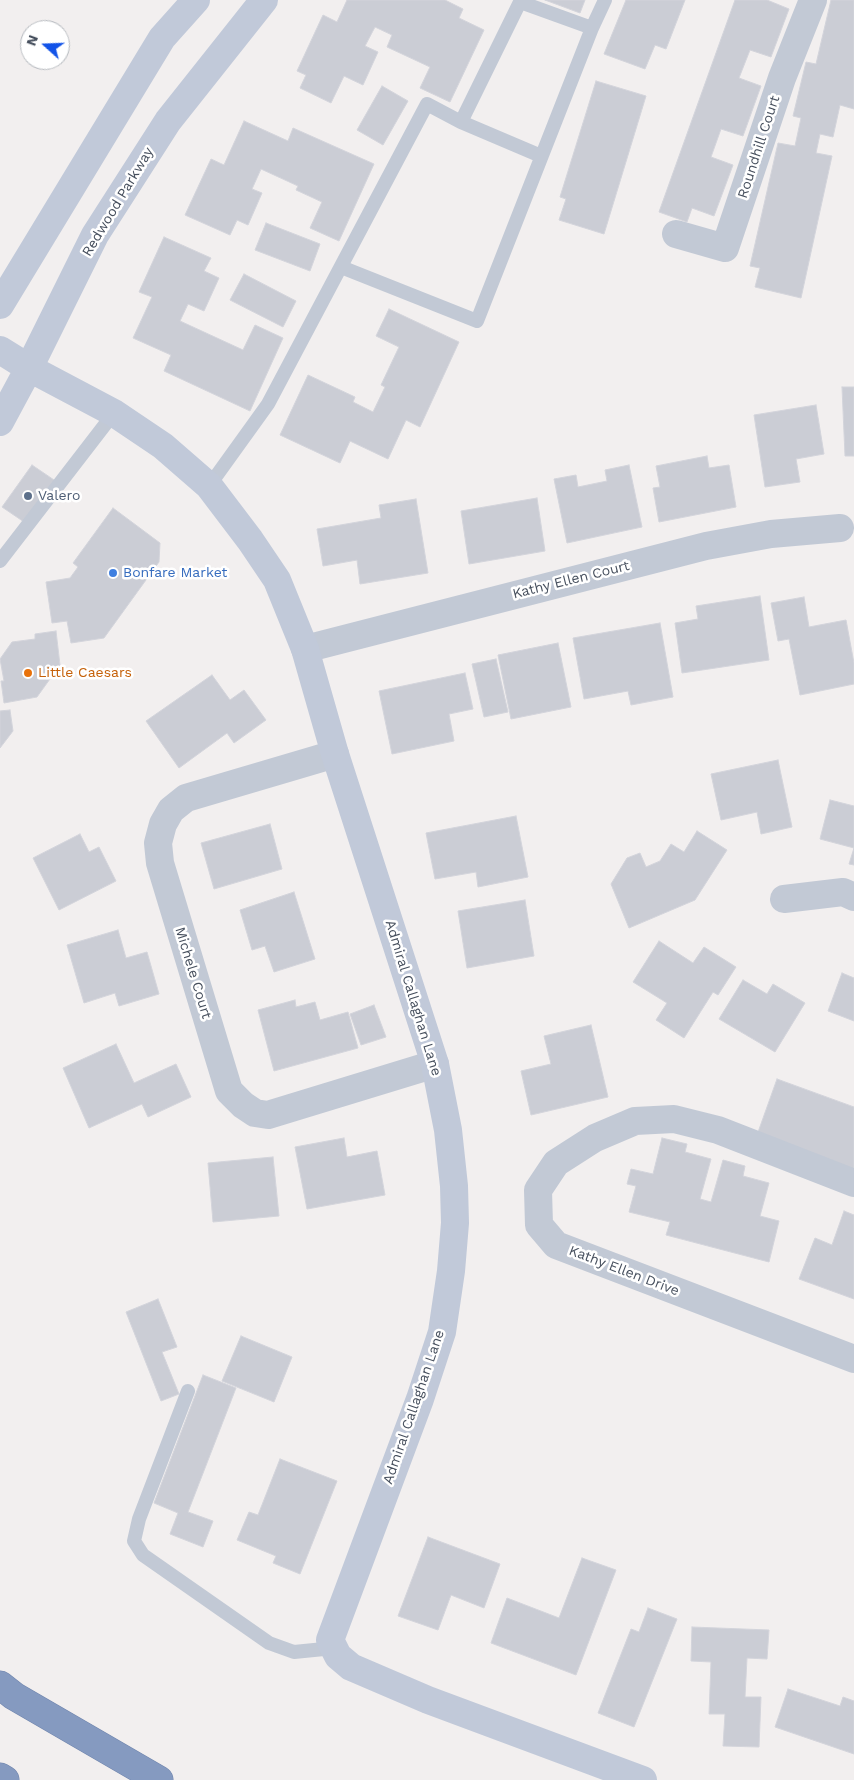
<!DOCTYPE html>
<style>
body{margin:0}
#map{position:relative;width:854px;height:1780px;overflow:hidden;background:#f2efef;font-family:"Work Sans",sans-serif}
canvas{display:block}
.north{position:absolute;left:20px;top:20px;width:50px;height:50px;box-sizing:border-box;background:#fff;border:1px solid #b5b9be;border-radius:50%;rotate:290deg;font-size:14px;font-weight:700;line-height:20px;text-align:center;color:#464f5d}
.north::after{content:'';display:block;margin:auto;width:18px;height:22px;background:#1253e8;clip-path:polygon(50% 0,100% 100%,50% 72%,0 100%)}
</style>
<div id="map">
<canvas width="854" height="1780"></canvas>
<div class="north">N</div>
</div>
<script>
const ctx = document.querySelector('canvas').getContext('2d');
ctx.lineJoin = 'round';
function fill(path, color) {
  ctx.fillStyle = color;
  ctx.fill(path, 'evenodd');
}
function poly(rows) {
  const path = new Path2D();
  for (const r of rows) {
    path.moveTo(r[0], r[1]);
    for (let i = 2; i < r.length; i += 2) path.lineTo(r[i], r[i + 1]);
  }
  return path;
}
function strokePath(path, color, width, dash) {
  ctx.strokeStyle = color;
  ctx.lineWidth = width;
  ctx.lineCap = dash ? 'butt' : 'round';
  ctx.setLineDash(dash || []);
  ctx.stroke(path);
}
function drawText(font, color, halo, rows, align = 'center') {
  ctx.font = font + ' "Work Sans",sans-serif';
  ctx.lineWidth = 5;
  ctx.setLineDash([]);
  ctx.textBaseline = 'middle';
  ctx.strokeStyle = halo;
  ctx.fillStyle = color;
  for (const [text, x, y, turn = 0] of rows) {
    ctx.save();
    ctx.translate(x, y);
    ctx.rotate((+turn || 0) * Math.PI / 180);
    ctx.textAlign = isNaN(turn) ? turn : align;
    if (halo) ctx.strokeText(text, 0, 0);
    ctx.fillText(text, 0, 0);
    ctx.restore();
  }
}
const building = poly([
 [347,0,445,0,463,9,459,18,484,30,450,102,420,88,430,67,387,47,392,35,375,27,365,46,378,52,363,85,344,76,331,103,300,88,306,75,297,71,323,15,337,22,347,0],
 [545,0,585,0,580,13,545,0],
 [626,0,685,0,666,49,655,45,645,69,604,54,626,0],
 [735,0,767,0,789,9,771,57,750,50,739,78,761,86,743,136,721,129,711,157,733,165,714,216,692,208,687,222,659,212,735,0],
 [831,0,854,0,854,109,840,105,833,137,820,134,816,153,832,156,801,298,755,287,760,268,750,266,778,143,795,146,801,118,793,116,806,62,816,64,831,0],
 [596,81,646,96,604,234,559,220,566,199,560,197,596,81],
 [382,86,408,101,383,145,357,130,382,86],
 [244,121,288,141,293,128,374,164,339,241,310,228,322,202,296,190,298,186,261,169,252,189,262,193,248,225,237,220,230,235,185,215,211,159,224,165,244,121],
 [266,223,320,244,310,271,255,250,266,223],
 [164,237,211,258,204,271,219,278,204,311,188,304,180,321,243,350,255,325,283,338,250,411,164,371,171,355,133,338,152,297,139,292,164,237],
 [244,274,296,301,283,327,230,300,244,274],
 [389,309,459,342,420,427,406,420,388,459,350,441,340,463,280,435,308,375,355,397,353,402,373,412,385,387,381,385,399,347,376,336,389,309],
 [842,387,854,387,854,456,845,456,842,387],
 [816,405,824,454,796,459,800,482,765,487,754,415,816,405],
 [707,456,709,468,729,465,736,507,659,522,653,488,660,487,656,466,707,456],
 [32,465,57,482,27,524,2,507,32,465],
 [629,465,642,527,567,543,554,479,576,475,578,487,607,481,605,470,629,465],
 [537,498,545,551,469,564,461,511,537,498],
 [416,499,428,573,360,584,357,560,323,566,317,529,381,518,379,505,416,499],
 [113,508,160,543,159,562,104,638,71,643,67,621,52,623,46,582,70,578,78,567,73,563,113,508],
 [760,596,769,660,682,673,675,623,698,619,696,606,760,596],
 [804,597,809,627,846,620,854,663,854,684,800,695,789,639,778,641,771,603,804,597],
 [660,623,673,697,631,705,628,691,584,699,573,638,660,623],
 [56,631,60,665,37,697,4,703,1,681,4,681,0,659,12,642,35,639,35,634,56,631],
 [558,643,571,707,511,719,498,655,558,643],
 [496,659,508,712,484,717,472,664,496,659],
 [465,673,473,709,449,714,454,741,392,754,379,691,465,673],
 [212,675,230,700,244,690,266,720,234,743,227,733,179,768,146,721,212,675],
 [10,710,13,731,0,748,0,711,10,710],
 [778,760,792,827,761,834,757,812,721,820,711,774,778,760],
 [830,800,854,806,854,865,849,864,854,848,820,839,830,800],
 [516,816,528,877,478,887,476,872,435,879,426,833,516,816],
 [270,824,282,869,214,889,201,843,270,824],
 [697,831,727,850,695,900,629,928,611,884,627,858,640,853,646,867,660,861,671,844,684,852,697,831],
 [80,834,89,852,99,847,116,881,59,910,33,858,80,834],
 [294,892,315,959,274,972,265,946,252,950,240,910,294,892],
 [525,900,534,956,467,968,458,911,525,900],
 [118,930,126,958,147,952,159,994,119,1006,115,993,84,1003,67,945,118,930],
 [659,941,693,963,704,947,736,967,718,995,713,992,684,1038,656,1020,667,1003,633,982,659,941],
 [842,973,854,978,854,1021,828,1011,842,973],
 [743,980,767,994,773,984,805,1003,775,1052,719,1019,743,980],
 [295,1000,296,1007,315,1002,320,1020,348,1012,358,1048,274,1071,258,1010,295,1000],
 [374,1005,386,1037,361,1045,350,1014,374,1005],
 [591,1025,608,1097,531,1115,521,1071,551,1064,544,1036,591,1025],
 [116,1044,134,1083,176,1064,191,1097,148,1117,142,1104,89,1128,63,1068,116,1044],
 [777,1079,854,1107,854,1170,757,1135,777,1079],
 [344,1138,347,1157,377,1151,385,1195,307,1209,295,1147,344,1138],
 [662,1138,687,1144,685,1152,711,1159,700,1199,711,1202,723,1160,745,1166,743,1176,769,1183,760,1216,779,1221,769,1262,666,1235,670,1222,629,1212,636,1186,627,1184,631,1169,653,1174,662,1138],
 [273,1157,279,1216,213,1222,208,1163,273,1157],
 [844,1211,854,1215,854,1299,799,1279,815,1238,832,1245,844,1211],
 [158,1299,177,1347,162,1352,179,1394,161,1401,126,1312,158,1299],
 [241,1336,292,1357,274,1402,222,1381,241,1336],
 [203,1375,236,1388,188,1512,213,1521,203,1547,170,1534,178,1513,154,1503,203,1375],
 [280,1459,337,1481,300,1574,273,1563,276,1556,237,1540,249,1512,258,1515,280,1459],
 [428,1537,500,1564,484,1608,451,1595,438,1630,398,1616,428,1537],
 [582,1558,616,1570,576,1675,491,1643,507,1598,559,1618,582,1558],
 [648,1608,677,1619,634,1727,598,1713,631,1629,639,1632,648,1608],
 [692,1627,769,1630,767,1659,747,1658,745,1697,761,1697,759,1747,723,1746,725,1714,709,1714,711,1662,691,1661,692,1627],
 [788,1689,840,1706,843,1697,854,1701,854,1754,775,1727,788,1689]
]);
const lane = poly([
 [461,122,541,156],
 [341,267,477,321,592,28],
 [209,486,268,404,427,104,461,122,520,2,592,28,605,0],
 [0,561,114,413],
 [188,1391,139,1519,134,1541,143,1555,269,1643,294,1652,334,1648]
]);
const street = poly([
 [676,234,725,248,782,78,813,0],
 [305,649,706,546,771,534,840,528],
 [335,754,186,798,171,810,163,824,158,843,160,863,229,1091,243,1105,255,1113,268,1115,435,1064],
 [784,899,843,892,854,897],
 [854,1183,718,1130,674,1119,635,1121,595,1138,556,1163,538,1190,539,1225,556,1245,854,1359]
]);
const secondary = poly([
 [0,305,162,38,196,0],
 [0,350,29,368,114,413,163,446,209,486,250,540,277,580,305,649,335,754,435,1064,448,1130,454,1186,455,1223,451,1271,442,1332,420,1399,330,1640,338,1656,351,1667,428,1700,643,1780],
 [0,422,29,368,95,235,168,121,264,0]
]);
const highway = poly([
 [0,1685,14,1696,159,1780],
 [0,1777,5,1780]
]);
const markers = [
 [28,496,5,"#5c6f8a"],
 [113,573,5,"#3f7fe0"],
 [28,673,5,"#e8710a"]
];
const streetNames = [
 ["Roundhill Court",759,147,-72],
 ["Redwood Parkway",118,202,-59],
 ["Kathy Ellen Court",571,580,-14],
 ["Michele Court",193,973,73],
 ["Admiral Callaghan Lane",413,998,73],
 ["Kathy Ellen Drive",624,1271,21],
 ["Admiral Callaghan Lane",414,1407,-71]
];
const serviceNames = [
 ["Valero",38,496]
];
const shopNames = [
 ["Bonfare Market",123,573]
];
const foodNames = [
 ["Little Caesars",38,673]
];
fill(building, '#cbcdd5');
strokePath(building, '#d3d4db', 1);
strokePath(highway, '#7085ac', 29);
strokePath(lane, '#c2c9d5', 14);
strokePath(street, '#c2c9d5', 28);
strokePath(secondary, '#c1c9d9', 28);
strokePath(highway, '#859ac0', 28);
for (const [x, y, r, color] of markers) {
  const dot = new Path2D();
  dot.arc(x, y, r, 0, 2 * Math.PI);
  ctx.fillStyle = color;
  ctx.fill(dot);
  strokePath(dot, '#fff', 2);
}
drawText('14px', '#464f5d', '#fff', streetNames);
drawText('14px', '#4e5e75', '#fff', serviceNames, 'left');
drawText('14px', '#366cbe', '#fff', shopNames, 'left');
drawText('14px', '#c56008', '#fff', foodNames, 'left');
</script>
